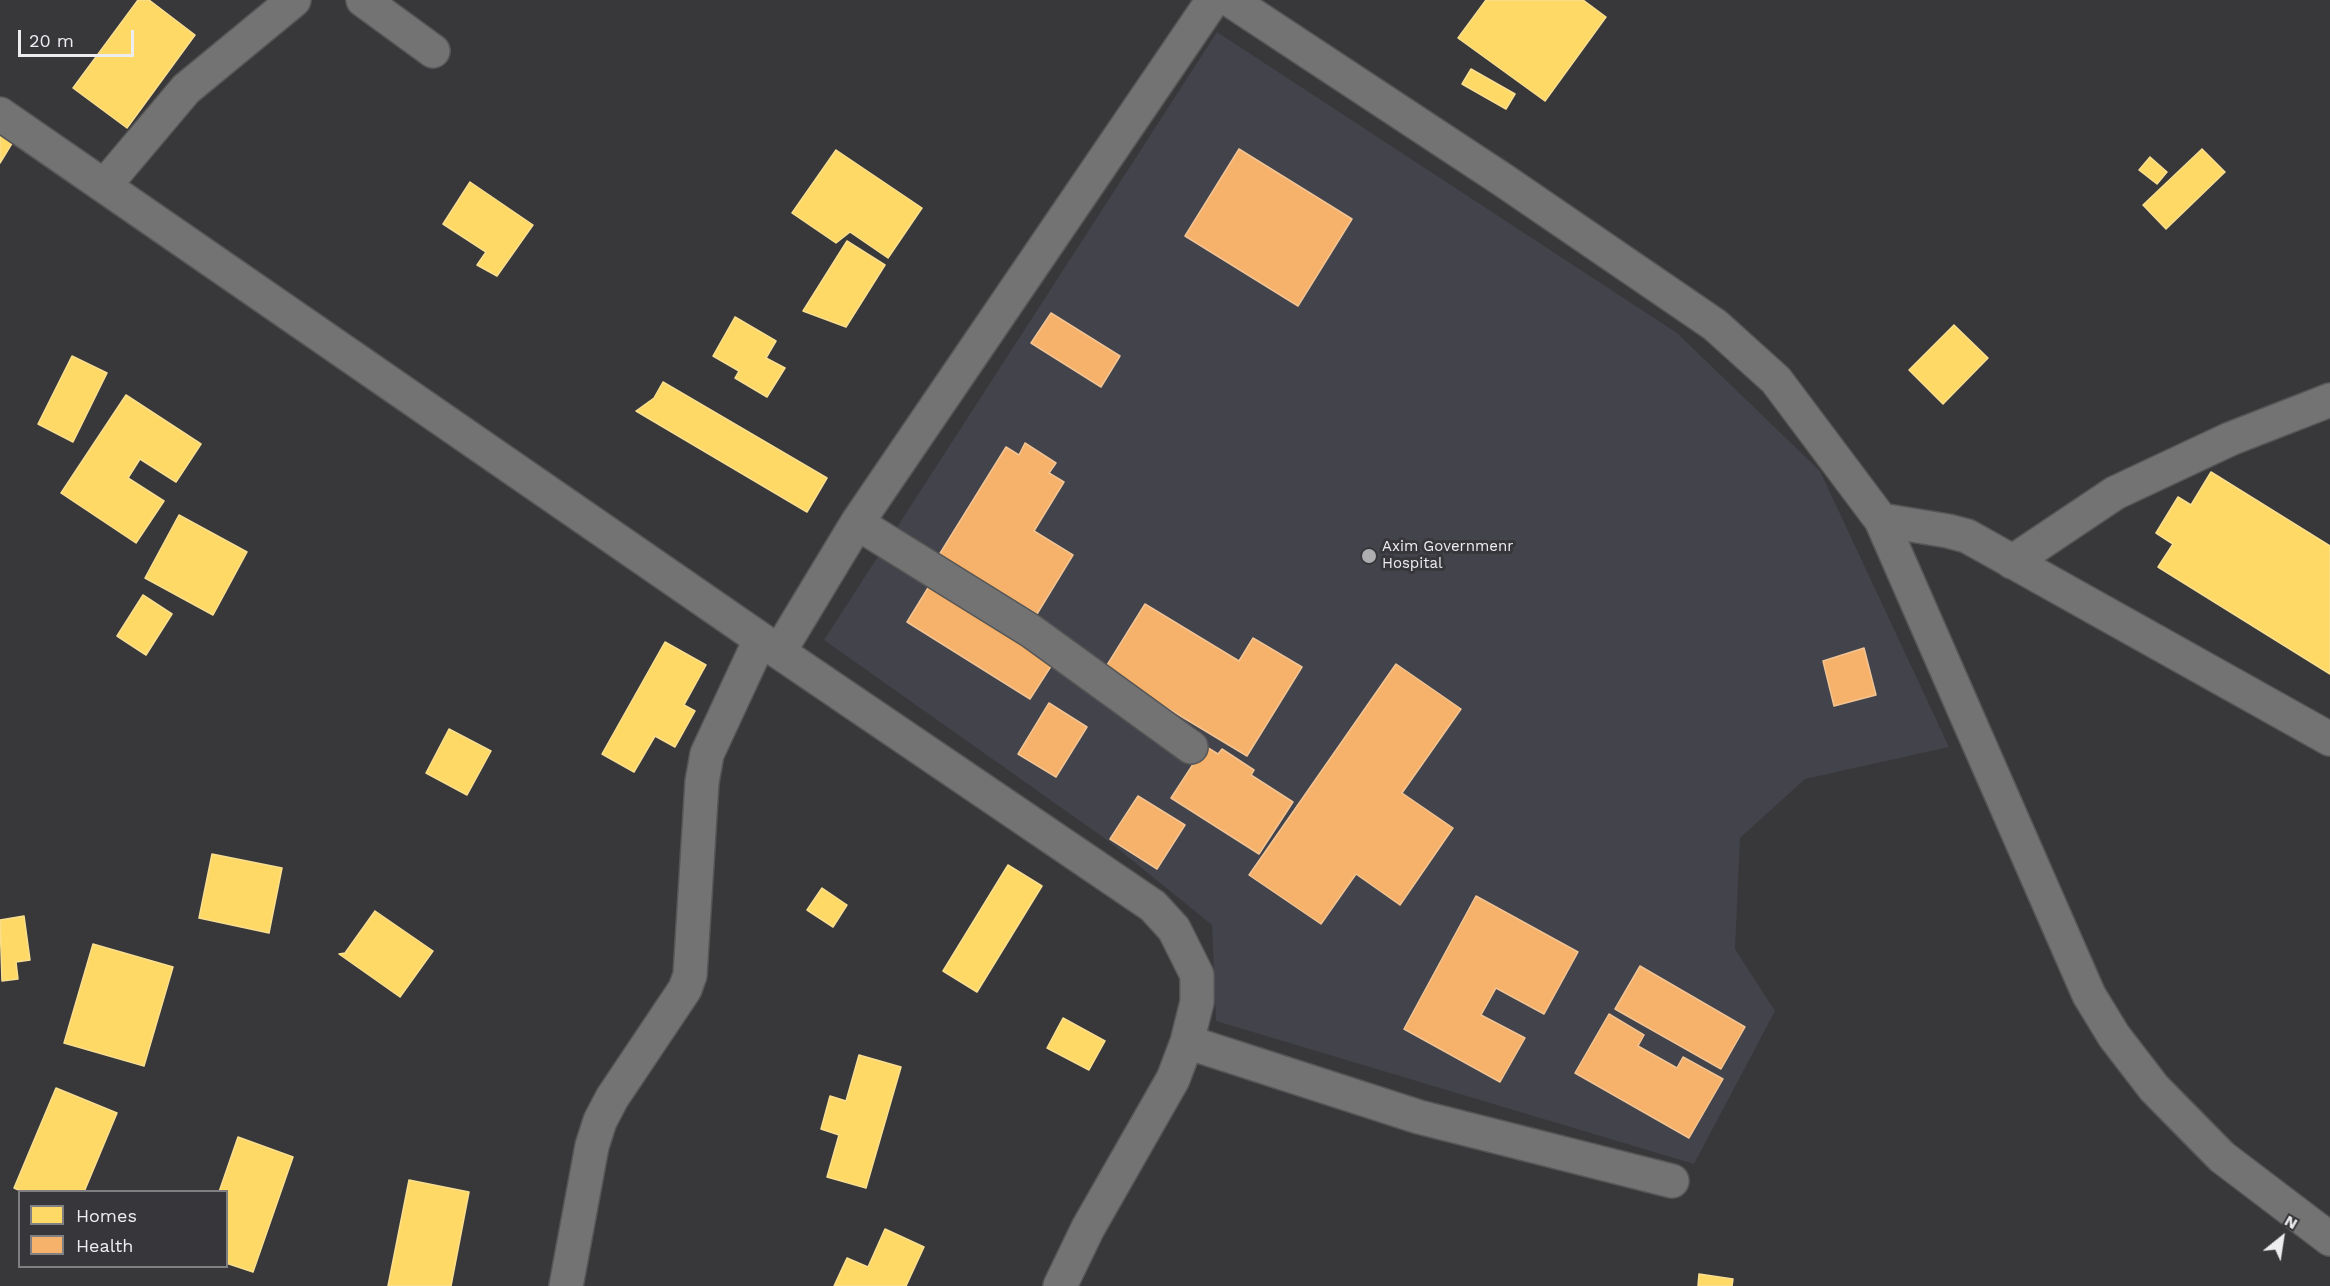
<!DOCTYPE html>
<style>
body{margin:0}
#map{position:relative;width:2330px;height:1286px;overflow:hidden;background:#38383a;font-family:"Work Sans",sans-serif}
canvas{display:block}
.legend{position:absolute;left:18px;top:1190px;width:210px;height:78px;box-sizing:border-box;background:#37373b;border:2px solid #808083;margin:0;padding:8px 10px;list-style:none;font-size:18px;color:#ededef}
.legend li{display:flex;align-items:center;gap:12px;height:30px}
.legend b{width:30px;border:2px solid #808083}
.north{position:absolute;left:2252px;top:1208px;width:60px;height:60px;-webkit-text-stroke:4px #37373b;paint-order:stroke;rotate:30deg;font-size:16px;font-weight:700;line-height:24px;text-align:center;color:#ededef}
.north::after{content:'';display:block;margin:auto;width:21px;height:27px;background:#ededef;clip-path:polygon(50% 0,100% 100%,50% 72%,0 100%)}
.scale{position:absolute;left:18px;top:30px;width:116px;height:27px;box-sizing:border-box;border:3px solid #ededef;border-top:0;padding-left:8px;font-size:18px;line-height:21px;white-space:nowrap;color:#ededef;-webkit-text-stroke:4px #37373b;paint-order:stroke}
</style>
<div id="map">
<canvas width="2330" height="1286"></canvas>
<ul class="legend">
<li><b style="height:16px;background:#ffd966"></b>Homes</li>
<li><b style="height:16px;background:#f6b26b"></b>Health</li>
</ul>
<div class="north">N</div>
<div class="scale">20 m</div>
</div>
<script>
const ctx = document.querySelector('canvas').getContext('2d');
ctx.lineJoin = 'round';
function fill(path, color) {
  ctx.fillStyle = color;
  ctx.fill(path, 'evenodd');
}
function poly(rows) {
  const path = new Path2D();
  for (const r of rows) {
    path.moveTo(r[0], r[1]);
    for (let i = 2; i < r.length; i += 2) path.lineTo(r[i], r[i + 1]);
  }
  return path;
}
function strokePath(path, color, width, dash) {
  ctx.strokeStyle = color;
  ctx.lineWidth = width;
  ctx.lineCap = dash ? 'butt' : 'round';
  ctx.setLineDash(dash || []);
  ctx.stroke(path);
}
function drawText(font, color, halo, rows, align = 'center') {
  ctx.font = font + ' "Work Sans",sans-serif';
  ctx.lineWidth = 6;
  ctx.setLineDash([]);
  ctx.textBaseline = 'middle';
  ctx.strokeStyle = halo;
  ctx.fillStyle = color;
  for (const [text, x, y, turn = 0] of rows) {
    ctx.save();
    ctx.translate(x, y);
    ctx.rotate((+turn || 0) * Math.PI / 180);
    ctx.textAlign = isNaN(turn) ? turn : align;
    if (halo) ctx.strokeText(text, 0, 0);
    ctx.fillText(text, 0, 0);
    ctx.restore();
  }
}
const built = poly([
 [1217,32,1677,333,1820,471,1949,747,1805,779,1740,838,1735,949,1775,1011,1694,1164,1216,1021,1212,925,1107,840,824,640]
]);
const homes = poly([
 [138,0,149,0,195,35,127,128,73,88,138,0],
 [1486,0,1583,0,1606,17,1545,101,1458,38,1486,0],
 [1471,69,1515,94,1506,109,1462,84,1471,69],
 [0,131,14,140,0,163,0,131],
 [2202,149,2225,172,2166,229,2143,205,2202,149],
 [836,150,922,208,888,258,850,232,836,243,792,213,836,150],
 [2150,157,2167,172,2157,184,2139,170,2150,157],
 [470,182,533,225,497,276,477,265,486,252,443,224,470,182],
 [847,241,885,265,846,327,803,311,847,241],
 [735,317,776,341,766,358,785,368,767,397,735,378,739,371,713,356,735,317],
 [1954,325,1988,358,1943,404,1909,370,1954,325],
 [72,356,107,373,73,442,38,424,72,356],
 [663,382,827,478,807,512,636,411,654,398,663,382],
 [126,395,201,444,176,482,140,459,128,478,164,501,136,543,61,493,126,395],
 [2211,472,2330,546,2330,674,2158,567,2173,544,2156,533,2178,497,2191,505,2211,472],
 [179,515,247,552,213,615,145,578,179,515],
 [143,595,172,614,146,655,117,636,143,595],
 [665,642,706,665,684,705,695,711,675,747,655,736,634,772,602,754,665,642],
 [449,729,491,751,467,795,426,773,449,729],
 [212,854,282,868,269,933,199,918,212,854],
 [1008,865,1042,886,977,992,943,971,1008,865],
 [822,888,847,905,833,927,807,910,822,888],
 [375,911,433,951,400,997,339,954,345,953,375,911],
 [24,916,30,960,16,962,18,979,2,981,0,920,24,916],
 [93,944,173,967,144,1066,64,1043,93,944],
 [1063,1018,1105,1041,1089,1070,1047,1048,1063,1018],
 [859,1055,901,1067,866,1188,827,1177,839,1135,821,1129,830,1096,846,1101,859,1055],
 [56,1088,117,1113,84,1192,23,1192,14,1188,56,1088],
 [238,1137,293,1157,253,1272,226,1263,226,1192,219,1192,238,1137],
 [409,1180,469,1192,451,1286,388,1286,409,1180],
 [885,1229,924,1247,906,1286,834,1286,847,1258,868,1267,885,1229],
 [1699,1274,1733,1279,1732,1286,1698,1286,1699,1274]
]);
const health = poly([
 [1239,149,1352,219,1298,306,1185,236,1239,149],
 [1051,313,1120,356,1101,387,1031,343,1051,313],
 [1025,443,1056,463,1049,473,1064,482,1034,531,1073,555,1037,614,939,555,1006,447,1019,455,1025,443],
 [931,583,1055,660,1030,699,907,622,931,583],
 [1145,604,1239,661,1253,638,1302,667,1247,756,1104,670,1145,604],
 [1864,648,1876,695,1834,706,1823,661,1864,648],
 [1396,664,1461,709,1402,793,1453,828,1400,905,1356,874,1321,924,1249,875,1396,664],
 [1049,703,1087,727,1056,777,1018,754,1049,703],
 [1205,746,1218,754,1222,749,1254,770,1251,775,1293,802,1259,854,1171,798,1205,746],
 [1138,796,1185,825,1157,869,1110,839,1138,796],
 [1476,896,1578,952,1544,1014,1496,988,1481,1015,1525,1038,1500,1082,1404,1029,1476,896],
 [1640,966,1745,1027,1721,1069,1615,1009,1640,966],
 [1609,1014,1644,1035,1638,1046,1677,1068,1683,1057,1723,1079,1689,1138,1575,1073,1609,1014]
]);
const minor = poly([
 [363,0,433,51],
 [1230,0,1503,180,1715,325,1776,380,1881,520,2089,995,2114,1036,2154,1088,2222,1157,2330,1239],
 [0,114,779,652,1153,906,1174,929,1197,975,1197,1002,1187,1042,1173,1079,1088,1228,1060,1286],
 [105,185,186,89,294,0],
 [1881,520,1948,531,1967,536,2330,739],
 [857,523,1031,631,1191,747],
 [2012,562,2115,493,2230,439,2330,400],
 [779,652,857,523,1213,0],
 [1187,1042,1419,1117,1672,1181],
 [566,1286,592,1146,600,1121,612,1098,685,989,690,975,702,782,707,754,760,640]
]);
const markers = [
 [1369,556,8,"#aeaeb0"]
];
const poiNames = [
 ["Axim Governmenr",1382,547],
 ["Hospital",1382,564]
];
fill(built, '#42434b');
fill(homes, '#ffd966');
strokePath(homes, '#fadf8f', 1.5);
fill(health, '#f6b26b');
strokePath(health, '#f3c493', 1.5);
strokePath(minor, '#565657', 36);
strokePath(minor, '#737374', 33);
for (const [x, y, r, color] of markers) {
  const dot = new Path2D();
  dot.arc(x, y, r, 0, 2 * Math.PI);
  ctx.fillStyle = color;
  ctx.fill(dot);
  strokePath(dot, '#37373b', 2);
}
drawText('15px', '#ededef', '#37373b', poiNames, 'left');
</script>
